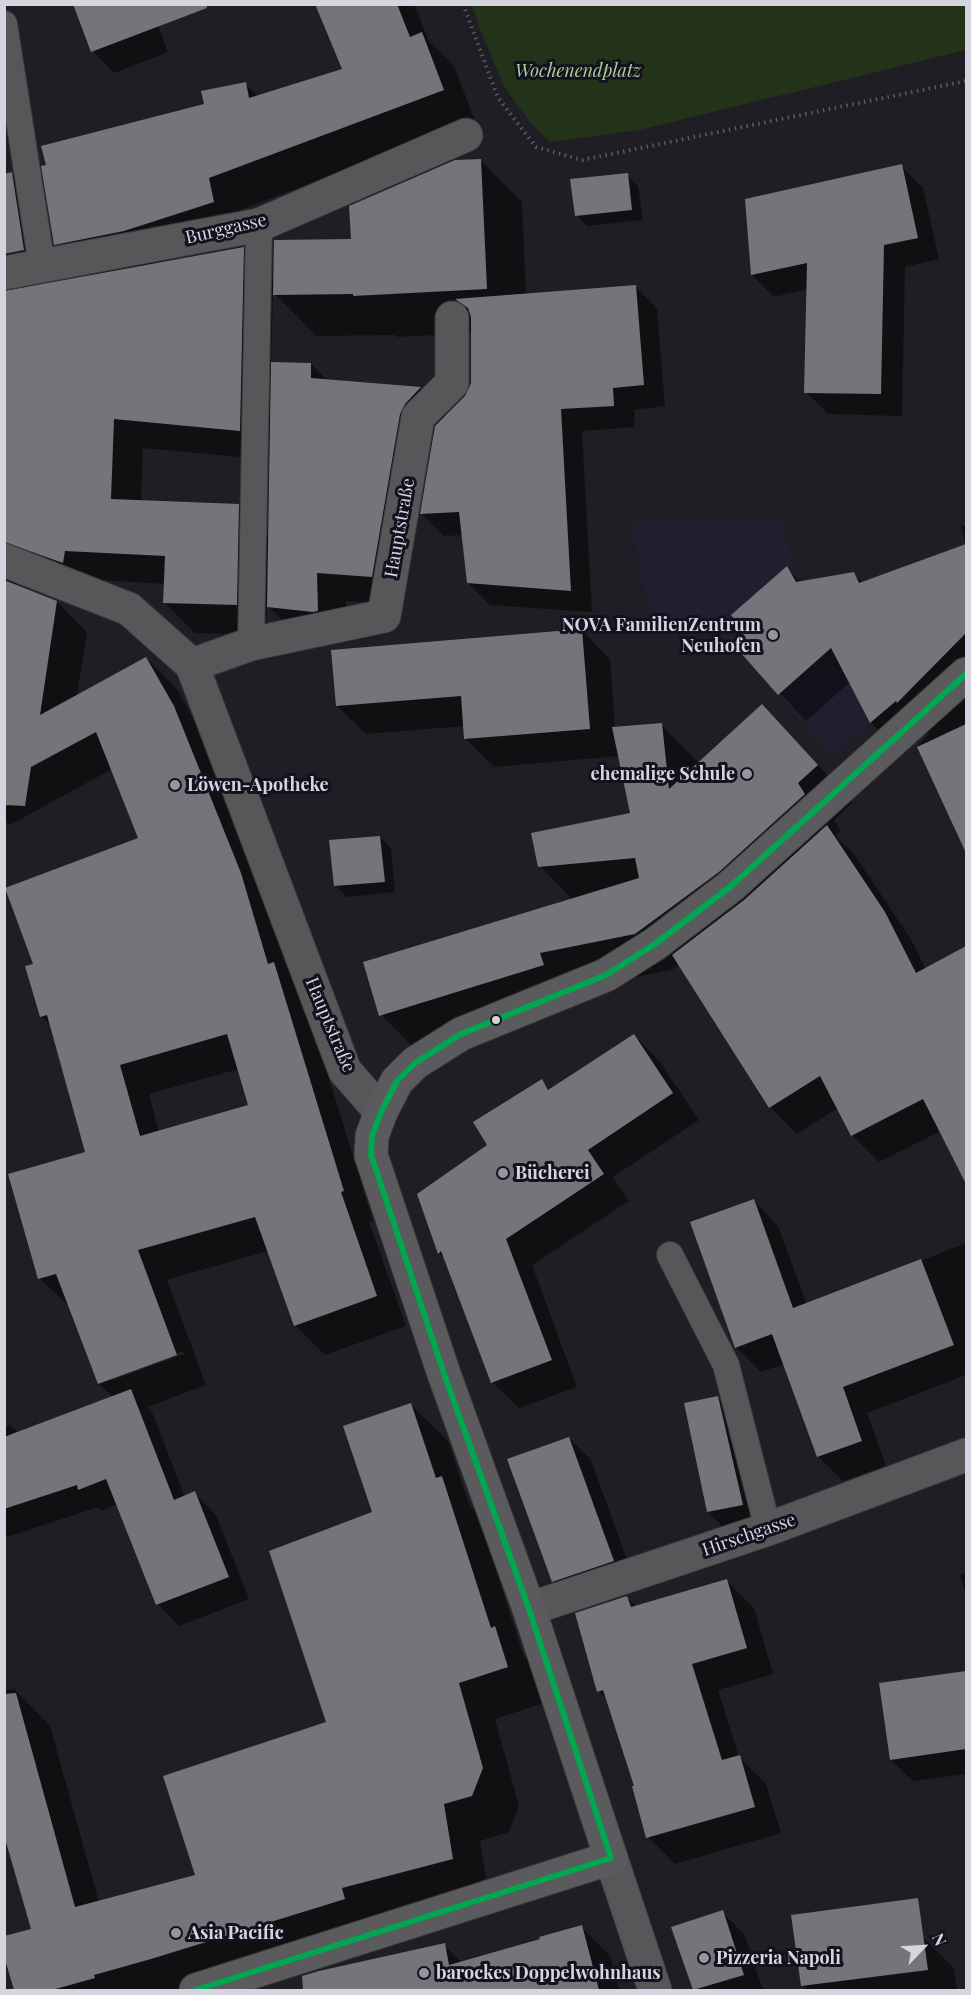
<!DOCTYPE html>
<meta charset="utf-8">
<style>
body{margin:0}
#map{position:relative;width:971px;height:1995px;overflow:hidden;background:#1f1e24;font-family:"Playfair Display",serif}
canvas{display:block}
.frame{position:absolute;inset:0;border:6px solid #d6d5df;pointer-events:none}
.north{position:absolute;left:893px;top:1917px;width:60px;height:60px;-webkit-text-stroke:4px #14111f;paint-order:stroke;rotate:65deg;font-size:16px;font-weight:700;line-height:24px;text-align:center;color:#d6d5df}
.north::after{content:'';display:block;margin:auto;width:21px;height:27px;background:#d6d5df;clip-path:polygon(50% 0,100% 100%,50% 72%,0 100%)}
</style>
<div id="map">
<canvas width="971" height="1995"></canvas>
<div class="frame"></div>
<div class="north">N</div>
</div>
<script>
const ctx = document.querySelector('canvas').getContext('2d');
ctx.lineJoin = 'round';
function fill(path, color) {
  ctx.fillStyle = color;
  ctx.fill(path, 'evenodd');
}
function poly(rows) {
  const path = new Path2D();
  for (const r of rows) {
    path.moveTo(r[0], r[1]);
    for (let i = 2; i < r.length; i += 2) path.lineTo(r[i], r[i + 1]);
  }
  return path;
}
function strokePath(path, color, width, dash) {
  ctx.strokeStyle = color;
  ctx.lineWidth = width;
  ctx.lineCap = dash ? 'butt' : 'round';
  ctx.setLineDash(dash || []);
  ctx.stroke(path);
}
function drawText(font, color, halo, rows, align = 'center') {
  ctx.font = font + ' "Playfair Display",serif';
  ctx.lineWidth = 6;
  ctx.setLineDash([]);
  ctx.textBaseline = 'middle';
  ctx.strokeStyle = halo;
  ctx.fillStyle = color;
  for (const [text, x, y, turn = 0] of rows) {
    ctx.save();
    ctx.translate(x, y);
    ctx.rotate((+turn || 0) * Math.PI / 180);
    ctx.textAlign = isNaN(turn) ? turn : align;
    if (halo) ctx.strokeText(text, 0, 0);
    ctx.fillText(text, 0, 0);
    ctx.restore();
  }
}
const built = poly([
 [631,523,783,523,796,582,870,724,833,756,704,616,650,622]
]);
const green = poly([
 [472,5,966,5,966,50,639,130,550,142,529,121,504,86,481,32]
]);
const shadow = poly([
 [150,4,168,52,114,73,93,51],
 [316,4,414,4,429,41,454,66,475,121,240,210,245,234,156,263,157,265,243,249,274,280,352,241,480,160,522,202,526,295,636,287,657,309,665,406,634,410,635,427,582,431,592,612,490,605,468,583,463,535,444,536,422,514,436,429,428,444,401,605,346,601,347,639,298,636,267,605,266,635,195,633,165,603,165,584,22,575,16,584,16,586,57,602,87,632,77,696,146,658,176,688,204,738,270,905,295,986,303,994,373,1221,369,1222,406,1326,325,1355,295,1325,268,1251,167,1280,206,1385,147,1407,152,1412,185,1497,194,1493,216,1515,249,1599,179,1626,158,1604,118,1504,101,1511,98,1507,4,1538,4,1427,10,1425,19,1433,113,1397,99,1384,71,1308,39,1278,87,1153,52,1027,41,1016,35,965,140,839,112,769,10,825,4,820,4,175,12,174,41,204,31,284,19,290,89,278,55,244,205,105,246,84,259,97,344,70],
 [273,292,316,336,395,335,397,337,472,333,472,383,467,397,448,416,420,389,328,381,311,364,271,364],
 [143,448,271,460,270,537,238,505,141,502],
 [239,1069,250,1106,159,1132,149,1094],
 [183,1351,184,1354,113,1380,113,1377],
 [901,166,923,188,939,259,905,267,902,416,828,414,806,392,808,289,774,297,752,275,746,200],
 [627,175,638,186,643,220,587,226,576,215],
 [961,526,966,526,966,849,918,745,928,735,922,729,898,750,871,723,850,682,806,721,735,644,748,632,787,568,802,583,853,574,863,583,966,546],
 [582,631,610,659,615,728,661,725,697,761,698,764,762,706,853,802,834,820,841,831,835,836,854,854,912,941,926,970,966,948,966,1166,952,1151,941,1131,879,1162,852,1135,838,1108,797,1134,770,1107,680,964,672,970,576,989,417,1051,381,1015,573,900,540,866,632,815,620,756,494,767,466,739,465,726,366,734,337,706],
 [380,837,391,848,395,892,347,897,336,886],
 [634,1035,660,1062,699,1120,613,1177,629,1201,532,1265,577,1387,519,1408,492,1382,446,1259,439,1253,419,1195,489,1146,541,1081,551,1091],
 [753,1200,778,1226,807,1305,966,1243,965,1335,966,1375,867,1413,886,1466,843,1481,818,1456,784,1364,761,1372,736,1347],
 [718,1398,740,1419,764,1527,730,1534,708,1512],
 [411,1405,448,1441,469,1505,478,1515,524,1657,532,1665,544,1703,495,1719,519,1806,509,1832,480,1841,489,1895,204,1990,16,1990,4,1951,33,1930,4,1829,4,1691,14,1689,50,1726,99,1902,197,1876,328,1723,374,1513],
 [569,1438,591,1460,635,1582,575,1603,553,1581],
 [966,1573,966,1596,960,1575],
 [727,1581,754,1608,773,1674,718,1690,739,1757,766,1784,781,1833,675,1864,648,1837,636,1787,608,1700,599,1691,627,1598,637,1607],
 [956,1674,966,1685,966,1774,913,1781,891,1760],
 [722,1912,744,1934,763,1990,694,1990,673,1928],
 [581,1927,610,1956,619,1990,305,1990,444,1945,462,1963],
 [923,1937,954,1968,957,1990,808,1990,803,1986]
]);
const building = poly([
 [73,4,206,4,207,8,91,52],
 [315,4,397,4,410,37,422,32,444,90,209,178,214,202,124,231,54,245,41,166,46,165,41,146,204,104,201,91,246,82,249,98,342,69],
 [481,159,487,289,353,296,353,294,273,295,274,240,351,239,349,206,455,160],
 [902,164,918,238,884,245,881,394,804,393,807,263,751,275,745,199],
 [12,172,24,250,4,254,4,174],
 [628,173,632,210,575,216,570,179],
 [244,247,240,431,114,419,111,499,239,504,237,605,163,603,165,556,65,551,63,563,4,542,4,291],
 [636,285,644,385,613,388,614,406,561,409,571,591,467,583,459,512,420,514,435,426,465,396,471,383,471,317,468,308,455,299],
 [271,362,311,363,311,378,421,387,405,404,400,414,372,577,317,573,318,611,313,612,267,607],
 [966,544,966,633,897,703,896,701,870,723,831,648,778,695,733,644,746,632,731,615,787,566,796,582,854,572,859,583],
 [4,580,57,601,40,715,146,657,174,706,241,873,268,964,274,962,344,1191,341,1192,377,1296,294,1326,255,1217,138,1250,177,1355,98,1384,56,1274,38,1279,8,1174,85,1152,47,1015,40,1017,25,966,33,964,5,888,138,838,96,732,31,767,25,806,4,805],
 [227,1034,248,1105,140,1136,120,1065],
 [582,629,590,729,464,739,461,696,336,706,331,650],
 [762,704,818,765,798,783,805,794,719,872,635,934,540,953,544,965,379,1016,363,962,639,878,635,858,538,867,531,833,630,813,612,727,662,723,669,789],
 [966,724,966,853,917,747],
 [827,825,885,912,916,973,966,946,966,1184,923,1099,851,1136,820,1076,769,1108,672,955,744,900],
 [380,836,385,882,334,886,329,840],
 [634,1034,673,1093,588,1150,604,1174,506,1239,552,1360,491,1383,441,1251,438,1254,417,1194,487,1145,473,1122,542,1079,548,1090],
 [754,1199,793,1308,921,1259,954,1345,843,1387,862,1441,817,1457,772,1334,735,1348,690,1222],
 [131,1389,174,1500,195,1491,229,1577,156,1605,106,1479,78,1490,77,1485,4,1509,4,1437],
 [718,1396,743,1505,707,1512,684,1403],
 [411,1403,436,1478,442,1476,491,1628,495,1626,508,1667,459,1683,483,1768,472,1796,444,1804,453,1859,342,1888,345,1899,151,1959,94,1975,95,1978,52,1990,14,1990,4,1956,4,1936,31,1929,4,1835,4,1694,16,1693,75,1907,195,1875,163,1776,326,1722,269,1551,372,1512,343,1426],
 [569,1437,614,1561,552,1582,507,1459],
 [727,1579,747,1648,692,1664,722,1760,740,1755,755,1807,646,1838,632,1786,634,1786,603,1690,597,1692,575,1613,627,1596,631,1607],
 [966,1671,966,1749,890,1760,879,1683],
 [918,1898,928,1970,801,1986,791,1915],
 [723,1910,744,1975,693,1990,671,1927],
 [582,1925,599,1990,303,1990,302,1976,319,1971,445,1943,449,1965,540,1939,539,1937]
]);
const path = poly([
 [463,4,498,98,536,147,582,160,966,81]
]);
const lane = poly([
 [4,24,42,266],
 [251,644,259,225],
 [670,1255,726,1365,768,1529]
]);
const street = poly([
 [4,273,259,225,466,135],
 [4,560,129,609,192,665,345,1071,381,1112],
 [192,665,251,644,384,616,418,417,452,383,452,318],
 [529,1609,768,1529,966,1455],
 [611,1858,655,1990]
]);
const secondary = poly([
 [196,1990,611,1858,529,1609,444,1374,371,1155,372,1136,381,1112,397,1081,415,1063,461,1034,606,975,655,944,731,886,966,674]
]);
const bus1 = poly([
 [611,1858,529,1609,444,1374,371,1155,372,1136,381,1112,397,1081,415,1063,461,1034,606,975,655,944,731,886,966,674],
 [196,1990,611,1858]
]);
const markers = [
 [773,635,6,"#96959e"],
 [747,774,6,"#96959e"],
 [175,785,6,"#96959e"],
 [496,1020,5,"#d6d5df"],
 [503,1173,6,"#96959e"],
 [176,1933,6,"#96959e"],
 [704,1958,6,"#96959e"],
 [424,1973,6,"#96959e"]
];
const parkNames = [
 ["Wochenendplatz",578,71]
];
const streetNames = [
 ["Burggasse",226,229,-13],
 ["Hauptstraße",400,528,-80],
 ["Hauptstraße",330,1025,67],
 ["Hirschgasse",749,1535,-19]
];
const poiNames = [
 ["NOVA FamilienZentrum",761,625,"right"],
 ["Neuhofen",761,646,"right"],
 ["ehemalige Schule",735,774,"right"],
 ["Löwen-Apotheke",187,785],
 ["Bücherei",515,1173],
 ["Asia Pacific",188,1933],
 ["Pizzeria Napoli",716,1958],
 ["barockes Doppelwohnhaus",436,1973]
];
fill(built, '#221e30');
fill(green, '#23331a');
fill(shadow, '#0007');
fill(building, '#74747a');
strokePath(lane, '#39383d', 28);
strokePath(street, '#39383d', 35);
strokePath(secondary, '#39383d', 35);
strokePath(path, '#5c5b5f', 4, [1.5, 4.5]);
strokePath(lane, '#585659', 26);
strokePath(street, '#585659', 33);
strokePath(secondary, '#5b5a5c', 33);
strokePath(bus1, '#00a651', 6);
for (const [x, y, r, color] of markers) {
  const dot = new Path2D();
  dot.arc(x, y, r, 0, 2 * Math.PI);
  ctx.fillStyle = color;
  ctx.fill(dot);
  strokePath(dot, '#14111f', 2);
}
drawText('italic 18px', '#aacf96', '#14111f', parkNames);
drawText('18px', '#d6d5df', '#14111f', streetNames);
drawText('bold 18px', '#d6d5df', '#14111f', poiNames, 'left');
</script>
